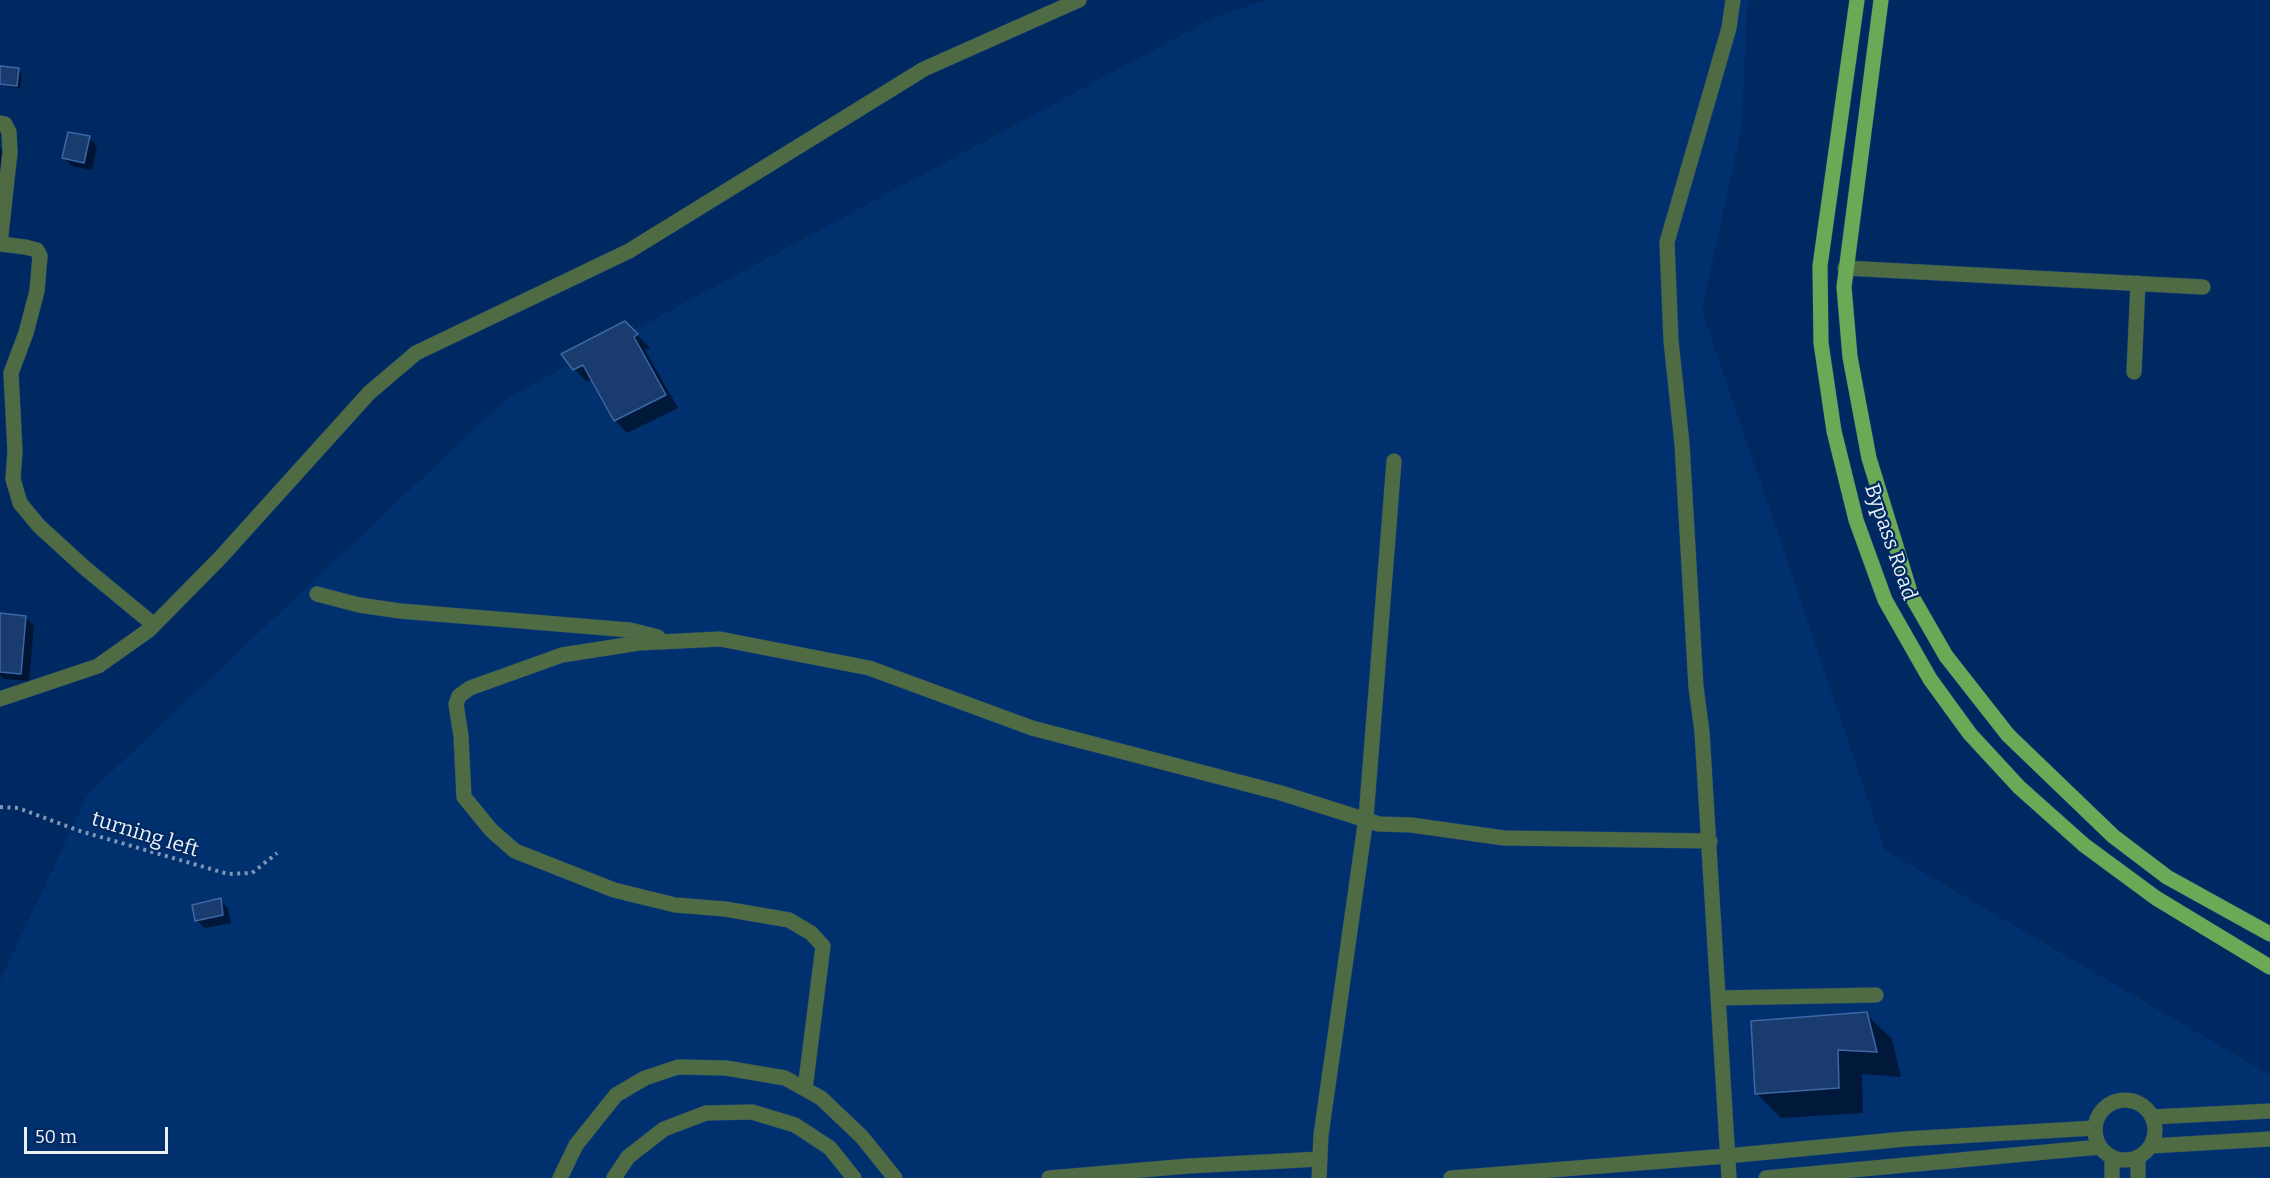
<!DOCTYPE html>
<style>
body{margin:0}
#map{position:relative;width:2270px;height:1178px;overflow:hidden;background:#002961;font-family:Bitter,serif}
canvas{display:block}
.scale{position:absolute;left:24px;top:1127px;width:144px;height:27px;box-sizing:border-box;border:3px solid #ecf1f8;border-top:0;padding-left:8px;font-size:18px;line-height:21px;white-space:nowrap;color:#ecf1f8;-webkit-text-stroke:4px #002961;paint-order:stroke}
</style>
<div id="map">
<canvas width="2270" height="1178"></canvas>
<div class="scale">50 m</div>
</div>
<script>
const ctx = document.querySelector('canvas').getContext('2d');
ctx.lineJoin = 'round';
function fill(path, color) {
  ctx.fillStyle = color;
  ctx.fill(path, 'evenodd');
}
function poly(rows) {
  const path = new Path2D();
  for (const r of rows) {
    if (r.length === 3) {
      path.moveTo(r[0] + r[2], r[1]);
      path.arc(r[0], r[1], r[2], 0, 2 * Math.PI);
      continue;
    }
    path.moveTo(r[0], r[1]);
    for (let i = 2; i < r.length; i += 2) path.lineTo(r[i], r[i + 1]);
  }
  return path;
}
function strokePath(path, color, width, dash) {
  ctx.strokeStyle = color;
  ctx.lineWidth = width;
  ctx.lineCap = dash ? 'butt' : 'round';
  ctx.setLineDash(dash || []);
  ctx.stroke(path);
}
function drawText(font, color, halo, rows, align = 'center') {
  ctx.font = font + ' Bitter,serif';
  ctx.lineWidth = 4.5;
  ctx.setLineDash([]);
  ctx.textBaseline = 'middle';
  ctx.strokeStyle = halo;
  ctx.fillStyle = color;
  for (const [text, x, y, turn = 0] of rows) {
    ctx.save();
    ctx.translate(x, y);
    ctx.rotate((+turn || 0) * Math.PI / 180);
    ctx.textAlign = isNaN(turn) ? turn : align;
    if (halo) ctx.strokeText(text, 0, 0);
    ctx.fillText(text, 0, 0);
    ctx.restore();
  }
}
const built = poly([
 [1266,0,1748,0,1741,130,1702,310,1885,850,2270,1075,2270,1178,0,1178,0,981,88,794,506,399,1215,17]
]);
const shadow = poly([
 [0,68,18,70,22,74,20,89,0,84],
 [89,138,97,146,92,170,72,166,64,158],
 [0,148,3,151,2,172,0,171],
 [625,323,650,348,645,350,678,408,627,433,615,420,592,379,587,382,574,369],
 [0,615,26,618,34,626,29,681,4,679,0,675],
 [220,900,228,908,231,923,205,928,196,920],
 [1866,1014,1892,1039,1901,1077,1862,1074,1863,1113,1781,1118,1756,1093]
]);
const building = poly([
 [0,66,19,68,17,86,0,84,0,66],
 [68,132,90,136,84,163,62,158,68,132],
 [625,321,638,334,634,337,666,395,614,421,583,365,573,370,561,354,625,321],
 [0,613,26,616,21,674,0,672,0,613],
 [221,898,223,915,195,921,192,905,221,898],
 [1867,1012,1877,1052,1838,1050,1839,1088,1755,1094,1751,1021,1867,1012]
]);
const path = poly([
 [0,807,18,808,80,831,228,874,252,873,277,853]
]);
const minor = poly([
 [0,123,5,124,9,132,10,152,0,244],
 [0,244,25,247,37,250,40,256,37,291,26,333,11,373,15,451,13,479,20,503,39,526,85,568,154,625],
 [1845,268,2203,287],
 [2134,372,2138,283],
 [317,594,359,605,400,611,630,630,658,637],
 [0,699,98,666,149,630,220,558,369,393,416,353,629,251,924,69,1079,0],
 [1718,998,1876,995],
 [805,1089,823,946,811,933,789,920,725,909,675,905,614,890,515,851,491,830,464,797,461,736,456,704,459,696,470,688,562,655,639,643,720,639,869,668,1032,728,1281,793,1379,824,1411,825,1504,838,1710,841],
 [2125,1130,30],
 [2152,1117,2270,1111],
 [2151,1146,2270,1139],
 [2138,1157,2138,1178],
 [560,1178,576,1145,616,1095,645,1078,678,1067,726,1068,785,1078,821,1098,862,1137,895,1178],
 [614,1178,628,1157,664,1129,706,1113,752,1112,795,1125,830,1148,854,1178],
 [1049,1178,1189,1166,1320,1159],
 [1319,1178,1321,1135,1366,818,1394,461],
 [1451,1178,1727,1156,1905,1139,2095,1128],
 [1729,1178,1702,732,1696,687,1682,444,1671,341,1667,242,1729,28,1733,0],
 [1766,1178,2100,1147],
 [2112,1178,2112,1157]
]);
const major = poly([
 [1857,0,1820,266,1821,343,1834,431,1856,520,1885,600,1930,679,1970,734,2019,787,2084,845,2156,898,2270,967],
 [1881,0,1844,287,1850,357,1869,458,1911,595,1946,656,2008,735,2113,836,2167,877,2270,934]
]);
const streetNames = [
 ["Bypass Road",1890,542,71],
 ["turning left",145,835,17]
];
fill(built, '#01306f');
fill(shadow, '#0007');
fill(building, '#193b6d');
strokePath(building, '#3d67a5', 1.5);
strokePath(minor, '#1c4173', 16);
strokePath(major, '#1c4173', 16);
strokePath(path, '#8096b3', 4, [3, 4.5]);
strokePath(minor, '#4e6b44', 15);
strokePath(major, '#6ca956', 15);
drawText('21px', '#ecf1f8', '#002961', streetNames);
</script>
